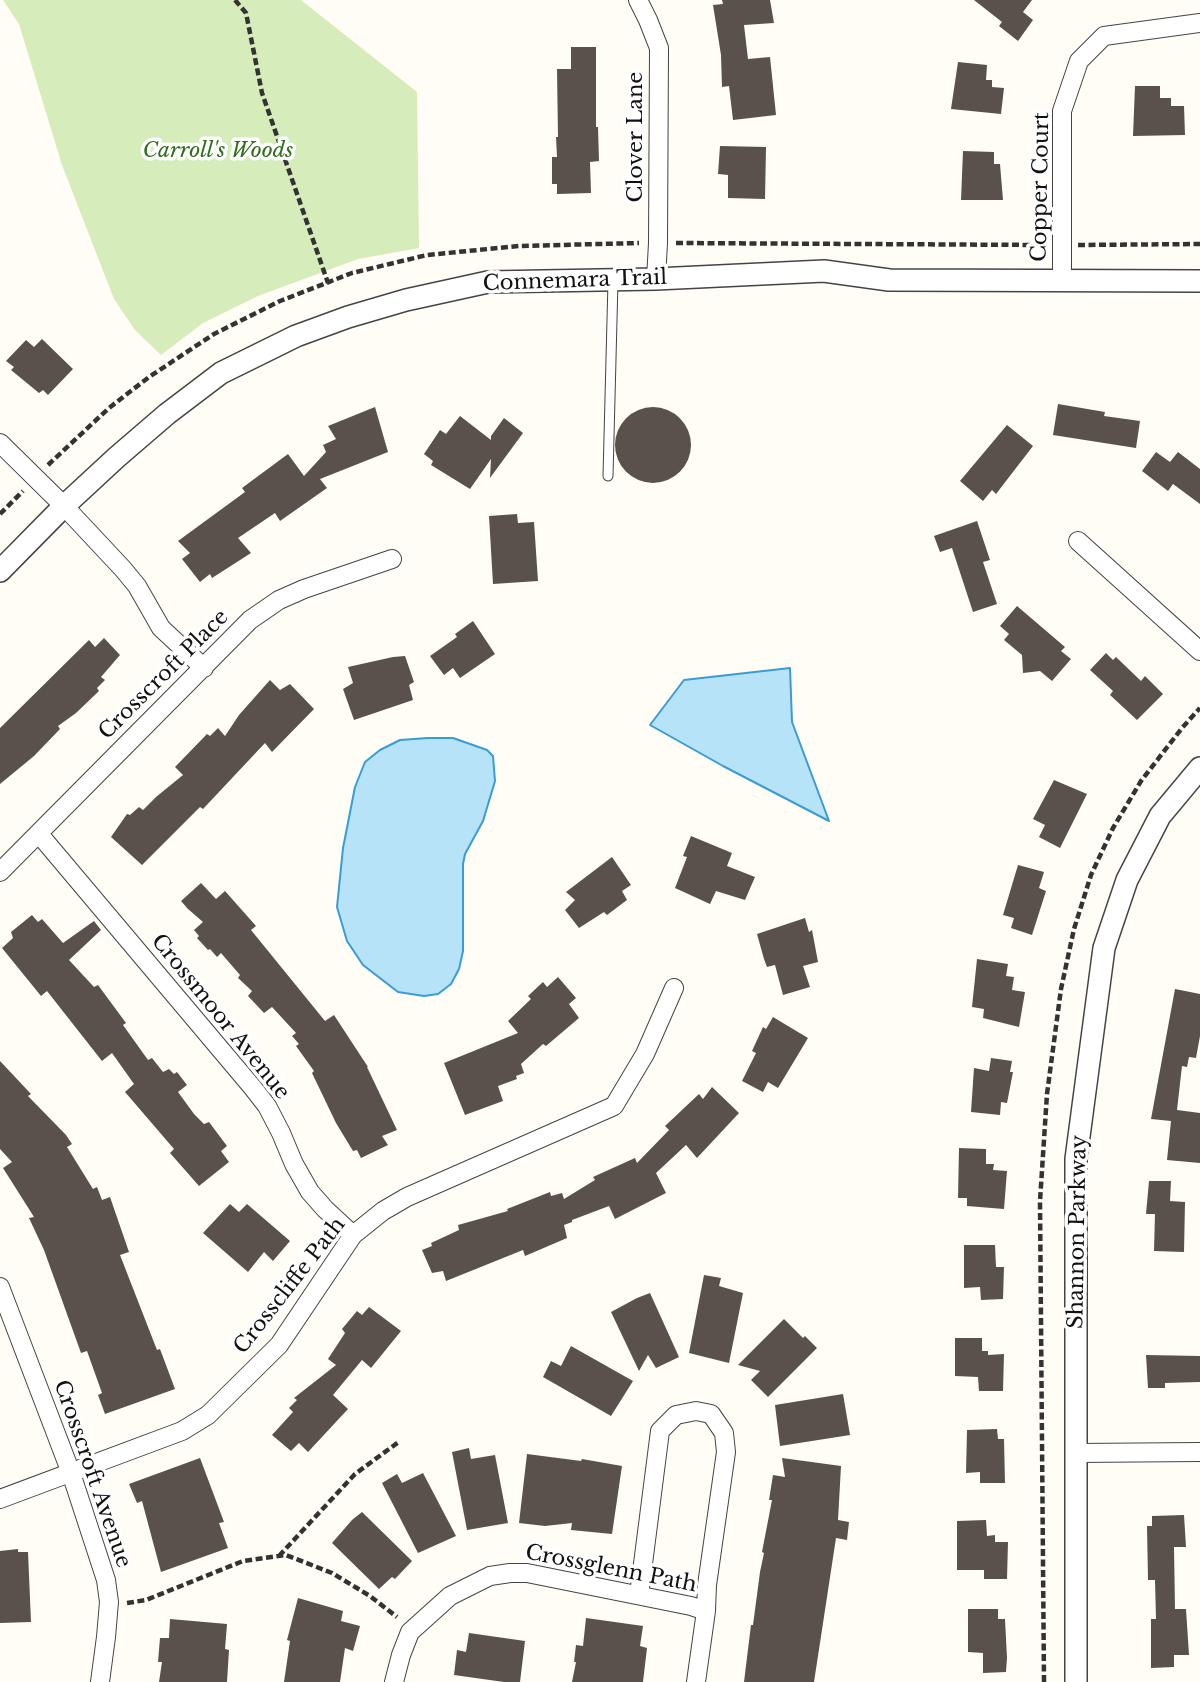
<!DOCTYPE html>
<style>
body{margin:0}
canvas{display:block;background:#fffdf5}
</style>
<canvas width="1200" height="1682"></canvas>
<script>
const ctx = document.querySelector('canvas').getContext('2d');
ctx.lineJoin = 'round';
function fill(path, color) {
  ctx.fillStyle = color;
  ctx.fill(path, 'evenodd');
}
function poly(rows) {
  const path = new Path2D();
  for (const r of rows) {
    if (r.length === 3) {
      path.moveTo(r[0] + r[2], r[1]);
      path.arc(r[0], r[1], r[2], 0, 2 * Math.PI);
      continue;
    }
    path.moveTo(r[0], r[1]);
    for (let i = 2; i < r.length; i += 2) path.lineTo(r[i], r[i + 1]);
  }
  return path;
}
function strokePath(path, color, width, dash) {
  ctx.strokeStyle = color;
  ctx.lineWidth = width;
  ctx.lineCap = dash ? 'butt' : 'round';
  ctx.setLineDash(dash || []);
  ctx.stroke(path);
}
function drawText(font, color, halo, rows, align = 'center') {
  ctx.font = font + ' "Libre Baskerville",serif';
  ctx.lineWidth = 7;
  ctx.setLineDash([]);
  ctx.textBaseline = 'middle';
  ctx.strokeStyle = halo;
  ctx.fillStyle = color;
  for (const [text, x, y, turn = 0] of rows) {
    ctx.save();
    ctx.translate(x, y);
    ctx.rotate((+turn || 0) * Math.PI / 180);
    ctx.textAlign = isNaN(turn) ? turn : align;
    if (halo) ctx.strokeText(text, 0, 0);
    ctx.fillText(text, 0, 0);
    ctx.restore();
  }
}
const green = poly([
 [3,0,301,0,417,92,419,248,358,259,258,296,203,323,161,355,135,330,114,299,62,165,19,24]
]);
const water = poly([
 [790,668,792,722,829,821,723,766,650,725,684,680,790,668],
 [428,738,453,738,487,750,493,756,495,781,483,821,465,854,463,864,463,951,459,969,451,984,438,994,424,996,398,992,363,965,347,941,337,907,343,848,355,787,365,762,380,750,400,740,428,738]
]);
const building = poly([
 [722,0,770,0,774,23,744,25,748,59,770,57,776,115,733,120,729,86,722,87,721,55,713,5,723,4],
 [974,0,1032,0,1023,12,1033,20,1018,41,999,26,1002,22],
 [571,47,596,47,596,127,598,127,599,161,590,162,591,193,557,194,557,184,552,184,552,157,557,157,556,137,558,137,557,69,571,69],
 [958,62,987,65,986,80,992,80,992,87,1004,88,1001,114,951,109],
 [1135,86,1160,86,1160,98,1171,98,1171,106,1184,106,1185,135,1133,136],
 [720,146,766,147,765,199,728,198,728,175,718,174],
 [963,151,994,152,994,164,1000,164,1003,200,961,200],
 [42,339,73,369,48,395,43,390,39,393,11,370,14,367,6,361,26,340,34,347],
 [1058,404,1105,412,1104,416,1140,421,1136,448,1053,435],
 [375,407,388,452,320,479,327,488,280,521,275,513,238,538,251,553,212,578,210,574,200,582,182,559,190,553,178,541,245,492,242,488,288,454,304,476,326,452,323,445,336,439,328,426],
 [653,445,38],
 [460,416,491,440,491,436,504,418,523,433,490,478,491,459,470,489,431,465,433,461,424,454,440,430,446,434],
 [1007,425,1033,446,996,494,992,490,983,501,960,481],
 [1156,452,1170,462,1178,452,1200,469,1200,504,1173,484,1168,491,1142,471],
 [517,514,518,523,534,522,538,581,493,584,489,516],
 [977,521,990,560,983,562,997,604,973,612,952,548,940,552,934,536],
 [1017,606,1065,647,1061,651,1071,659,1052,681,1040,671,1023,673,1022,655,1004,640,1009,634,1000,626],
 [473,621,495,654,460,678,453,668,444,675,430,656,457,637,455,634],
 [104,638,120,655,101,677,105,680,97,688,99,691,76,713,58,726,60,729,34,756,0,784,0,728,89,640,95,647],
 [1106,653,1113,660,1116,657,1141,681,1145,676,1163,694,1137,720,1110,695,1113,691,1090,670],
 [405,656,414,682,409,685,413,700,354,720,343,689,353,683,348,667,393,657],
 [270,680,280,690,290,684,314,709,272,752,265,743,203,809,200,807,142,865,111,837,127,814,130,815,139,807,143,810,156,797,183,775,175,767,207,734,210,736,218,728,225,736,239,715],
 [1054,780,1087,794,1060,848,1039,837,1045,825,1033,819],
 [691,836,732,853,727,866,755,877,745,900,716,891,710,904,675,888,687,857,683,856],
 [612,857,631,885,622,891,627,900,607,915,604,912,579,928,565,910,575,900,566,892],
 [1018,865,1044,872,1039,888,1046,891,1032,935,1011,928,1014,918,1003,915],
 [201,883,216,899,225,891,256,926,251,930,325,1021,334,1015,368,1067,367,1067,397,1130,382,1136,388,1145,361,1158,357,1150,353,1151,336,1123,312,1073,314,1071,296,1046,299,1044,292,1036,296,1033,272,1007,264,1013,248,996,252,991,238,978,240,975,221,953,217,957,210,949,208,950,197,938,199,936,194,930,203,922,188,909,181,901],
 [32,915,38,922,42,919,63,943,94,921,101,930,69,960,94,987,98,985,126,1023,123,1025,148,1060,152,1058,163,1072,169,1069,174,1074,177,1072,187,1085,178,1092,194,1114,204,1124,209,1122,227,1146,221,1151,229,1162,199,1186,170,1153,174,1149,125,1092,134,1084,112,1053,102,1061,47,991,41,996,2,948,13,938,11,932],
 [805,918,809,932,812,930,818,962,803,966,810,987,783,995,775,965,767,967,764,959,757,934],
 [977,959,1008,964,1006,976,1014,977,1012,990,1025,992,1019,1027,983,1018,984,1009,972,1007],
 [558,977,576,998,569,1004,579,1018,546,1046,543,1044,521,1064,524,1073,516,1076,517,1079,498,1086,503,1101,465,1115,444,1063,518,1033,508,1021,531,999,528,996,543,982,547,987],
 [1175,989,1200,994,1200,1036,1196,1058,1189,1057,1187,1067,1182,1066,1177,1110,1200,1113,1200,1163,1167,1160,1171,1121,1151,1119],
 [773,1017,808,1038,778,1088,768,1082,763,1092,742,1081,756,1053,752,1051,763,1027,766,1029],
 [991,1058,1012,1061,1010,1072,1013,1072,1007,1103,1001,1102,1000,1115,971,1112,974,1068,989,1071],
 [0,1061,31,1094,28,1096,66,1135,72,1144,67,1147,93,1189,97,1187,102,1200,110,1197,129,1252,120,1255,157,1350,160,1349,175,1389,105,1414,98,1395,102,1393,87,1351,81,1353,44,1250,29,1218,34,1217,3,1168,12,1162,0,1149],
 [712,1087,739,1113,697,1158,686,1145,656,1173,666,1193,615,1219,609,1206,572,1220,572,1222,564,1225,567,1238,525,1256,523,1250,446,1281,443,1271,432,1273,422,1250,432,1246,431,1243,459,1230,458,1225,508,1211,507,1209,550,1192,551,1196,562,1193,564,1199,595,1180,593,1177,635,1158,637,1163,669,1130,665,1126,699,1094,703,1099],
 [959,1148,986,1149,986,1164,994,1164,993,1170,1007,1171,1004,1209,967,1206,967,1198,958,1198],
 [1149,1181,1171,1181,1170,1201,1185,1202,1184,1252,1154,1251,1155,1214,1146,1214],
 [230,1204,239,1212,247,1204,290,1241,273,1261,264,1252,248,1272,203,1233],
 [964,1245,995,1245,996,1267,1004,1267,1003,1299,981,1300,980,1287,964,1288],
 [704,1275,721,1278,719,1286,743,1293,729,1363,689,1353],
 [650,1293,679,1357,656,1368,648,1355,639,1371,611,1312,637,1298],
 [369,1307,401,1331,371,1368,362,1360,333,1395,348,1409,308,1452,299,1443,291,1451,272,1435,293,1412,289,1408,297,1400,294,1398,336,1365,328,1359,345,1333,342,1329,357,1311,362,1315],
 [784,1319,803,1338,805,1336,817,1348,768,1397,751,1380,760,1371,738,1365],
 [955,1338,982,1338,982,1351,988,1351,988,1355,1004,1354,1003,1391,979,1391,978,1377,955,1376],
 [571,1346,633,1381,611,1416,543,1377,551,1361,561,1366],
 [1146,1355,1200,1356,1200,1382,1165,1383,1165,1388,1148,1388],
 [843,1394,850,1435,780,1446,775,1405],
 [997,1429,998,1439,1004,1439,1005,1483,980,1483,980,1472,966,1473,967,1430],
 [469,1448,471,1459,495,1455,508,1523,467,1530,452,1452],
 [527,1454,581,1461,582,1459,622,1466,612,1534,571,1530,572,1523,545,1526,519,1523],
 [200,1458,224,1522,219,1523,228,1548,161,1572,142,1501,137,1503,129,1484],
 [782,1458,841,1466,838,1520,849,1522,847,1540,836,1538,814,1682,744,1682,751,1625,753,1625,760,1572,764,1553,762,1552,772,1500,769,1500,773,1475,785,1477],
 [423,1473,456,1536,418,1553,382,1483,397,1474,402,1483],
 [362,1512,412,1561,395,1579,392,1577,379,1589,332,1543,352,1520],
 [1184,1515,1186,1547,1174,1547,1175,1609,1186,1609,1189,1655,1174,1655,1174,1667,1151,1668,1151,1619,1156,1619,1155,1580,1148,1580,1147,1526,1152,1526,1152,1516],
 [986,1520,987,1536,995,1535,995,1542,1008,1542,1007,1579,984,1579,984,1570,957,1570,957,1521],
 [18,1549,18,1552,28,1552,31,1622,0,1623,0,1551],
 [298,1598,343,1611,341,1621,360,1626,353,1651,345,1648,340,1682,284,1682,290,1641,287,1640],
 [968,1609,998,1609,998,1619,1005,1619,1007,1658,1006,1672,983,1673,983,1653,968,1652],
 [586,1618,643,1626,640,1646,647,1648,643,1682,572,1682,576,1662,574,1662,576,1645,583,1646],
 [170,1619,227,1624,225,1649,229,1650,227,1682,159,1682,162,1662,158,1662,160,1638,169,1638],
 [469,1633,525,1641,520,1682,504,1682,454,1675,457,1650,466,1652]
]);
const path = poly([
 [235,0,246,13,262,93,328,283],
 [676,243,1045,245],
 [1078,245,1200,244],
 [48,465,109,408,149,377,214,334,280,301,352,273,427,255,519,246,639,243],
 [0,514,23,491],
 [279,1556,355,1474,400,1441],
 [127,1603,146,1600,243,1561,286,1555,332,1573,370,1596,397,1617],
 [1044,1682,1040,1201,1047,1094,1061,989,1074,929,1091,875,1113,828,1141,781,1182,728,1200,708]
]);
const service = poly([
 [608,476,613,281]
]);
const minor = poly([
 [638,0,648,20,659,48,658,243,656,279],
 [1062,281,1062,111,1079,61,1104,36,1200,23],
 [0,443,64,506,123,569,137,586,161,628,204,668],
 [1078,541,1200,651],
 [39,834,253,1088,267,1106,281,1133,294,1164,310,1192,325,1209,353,1235],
 [0,872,250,620,279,600,304,589,392,559],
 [0,1287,71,1473,106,1580,109,1602,106,1637,100,1682],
 [1075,1453,1200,1452],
 [0,1499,182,1431,208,1415,279,1345,353,1235,383,1211,407,1197,614,1106,645,1054,674,988],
 [639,1595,660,1431,676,1415,696,1411,711,1414,724,1433,726,1452,707,1585,706,1611,696,1682],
 [394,1682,401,1655,410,1632,450,1596,490,1576,510,1573,527,1573,691,1606,706,1611]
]);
const tertiary = poly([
 [0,571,64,506,117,457,167,414,221,373,296,336,348,317,406,300,488,282,656,279,824,271,889,280,1200,281],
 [1076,1682,1076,1159,1104,948,1127,880,1160,816,1200,768]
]);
const streetNames = [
 ["Clover Lane",636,137,-90],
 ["Copper Court",1041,187,-89],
 ["Connemara Trail",575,281,-2],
 ["Crosscroft Place",164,675,-45],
 ["Crossmoor Avenue",220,1017,51],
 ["Shannon Parkway",1078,1232,-89],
 ["Crosscliffe Path",290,1286,-52],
 ["Crosscroft Avenue",92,1474,71],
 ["Crossglenn Path",611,1569,11]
];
const parkNames = [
 ["Carroll's Woods",218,151]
];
fill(green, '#d7ecbb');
fill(water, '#b7e3f9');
strokePath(water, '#3a9cd4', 2);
fill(building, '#5a514c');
strokePath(service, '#444', 11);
strokePath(minor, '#444', 20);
strokePath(tertiary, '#444', 24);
strokePath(path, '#333', 4.5, [7, 3.5]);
strokePath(service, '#fff', 9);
strokePath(minor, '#fff', 18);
strokePath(tertiary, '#fff', 21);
drawText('21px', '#111', '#fff', streetNames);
drawText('italic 21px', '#306d1c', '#fff', parkNames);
</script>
